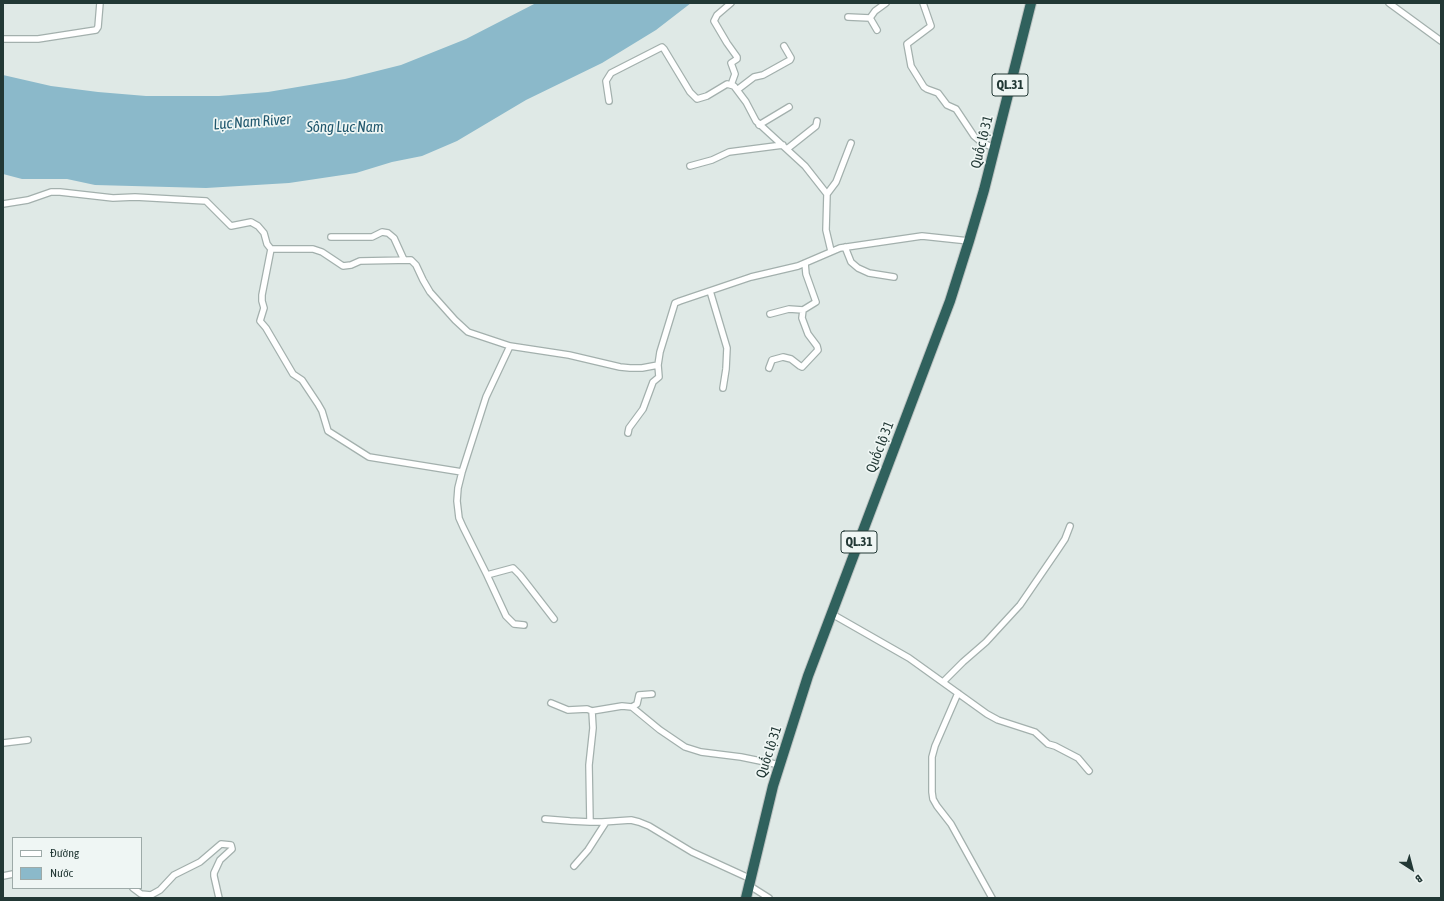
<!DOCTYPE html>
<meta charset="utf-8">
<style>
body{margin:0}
#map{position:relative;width:1444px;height:901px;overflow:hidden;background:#dfe9e6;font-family:"Asap Condensed",sans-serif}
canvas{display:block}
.frame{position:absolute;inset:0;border:4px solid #223835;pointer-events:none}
.legend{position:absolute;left:12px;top:837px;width:130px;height:52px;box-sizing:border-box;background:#eff6f4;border:1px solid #9daaa8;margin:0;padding:5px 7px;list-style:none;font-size:12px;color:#223835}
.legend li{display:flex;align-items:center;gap:8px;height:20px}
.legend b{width:20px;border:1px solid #9daaa8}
.north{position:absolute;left:1392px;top:849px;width:40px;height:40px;-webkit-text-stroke:3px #eff6f4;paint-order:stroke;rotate:144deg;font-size:11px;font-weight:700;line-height:16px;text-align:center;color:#223835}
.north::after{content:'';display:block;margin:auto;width:14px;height:18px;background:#223835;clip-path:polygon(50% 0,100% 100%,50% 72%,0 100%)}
</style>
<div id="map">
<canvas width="1444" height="901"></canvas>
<div class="frame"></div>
<ul class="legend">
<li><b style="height:5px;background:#fff"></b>Đường</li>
<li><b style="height:11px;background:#8bb9ca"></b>Nước</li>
</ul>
<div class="north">B</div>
</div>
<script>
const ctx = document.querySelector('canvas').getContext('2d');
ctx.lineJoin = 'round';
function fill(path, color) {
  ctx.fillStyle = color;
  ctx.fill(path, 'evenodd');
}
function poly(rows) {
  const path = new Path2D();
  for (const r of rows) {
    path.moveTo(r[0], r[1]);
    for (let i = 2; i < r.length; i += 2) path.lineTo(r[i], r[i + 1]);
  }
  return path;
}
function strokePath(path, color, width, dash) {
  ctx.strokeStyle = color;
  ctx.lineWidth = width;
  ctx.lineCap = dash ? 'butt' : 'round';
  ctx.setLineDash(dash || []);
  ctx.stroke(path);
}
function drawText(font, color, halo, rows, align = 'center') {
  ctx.font = font + ' "Asap Condensed",sans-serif';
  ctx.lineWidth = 3.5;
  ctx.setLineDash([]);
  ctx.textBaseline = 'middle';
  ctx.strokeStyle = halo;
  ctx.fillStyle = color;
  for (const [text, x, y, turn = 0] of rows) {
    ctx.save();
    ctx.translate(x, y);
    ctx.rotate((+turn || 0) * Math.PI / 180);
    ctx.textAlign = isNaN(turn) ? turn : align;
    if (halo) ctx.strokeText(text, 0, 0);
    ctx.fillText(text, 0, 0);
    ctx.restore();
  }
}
const water = poly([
 [536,3,691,3,656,30,602,63,526,100,457,141,422,156,392,162,356,173,289,183,206,188,95,185,67,179,22,179,3,174,3,75,51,86,98,92,146,96,219,96,268,92,345,79,401,65,466,39]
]);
const street = poly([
 [731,3,717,15,714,21,727,43,737,57,737,59,731,63,735,74,731,85],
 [923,3,931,26,907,44,911,66,924,87,927,89,938,93,947,105,956,109,974,136,981,142,994,148],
 [1389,3,1441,41],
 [848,17,870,18],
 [877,30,870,18,875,11,886,3],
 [3,39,38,39,96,30,98,27,100,3],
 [737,90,754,77,763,75,790,60,791,58,784,46],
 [609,101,606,81,611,73,662,47,664,49,690,92,697,99,707,96,727,84,734,86,746,102,756,121,805,166,827,194,826,230,831,251],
 [759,125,789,107],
 [787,149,816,126,817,121],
 [690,166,712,160,729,152,783,145],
 [827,194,836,182,851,143],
 [3,204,28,200,51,192,60,192,113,198,135,197,206,201,231,226,251,222,258,226,264,233,267,244,271,249,313,249,322,252,343,266,351,265,360,261,411,260,416,265,423,280,430,292,455,320,468,332,510,346,569,355,620,367,630,368,642,368,658,365,660,352,675,303,680,301,751,277,798,266,840,248,922,236,969,241],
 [331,237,372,237,382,232,388,233,394,238,404,260],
 [845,247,851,262,858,268,869,273,894,277],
 [271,249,262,295,262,301,264,308,260,321,266,328,293,374,302,380,318,404,322,411,328,431,369,457,462,472],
 [710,291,727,348,726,369,723,388],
 [770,314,789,309,803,310,816,302,806,274,805,263],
 [510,346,486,397,462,472,458,488,457,501,459,518,463,527,487,575,506,616,514,624,524,625],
 [769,368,772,360,783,357,791,359,800,366,802,367,818,350,817,346,808,334,802,318,803,310],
 [628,433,629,428,643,409,653,382,659,377,658,365],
 [487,575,513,568,520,575,554,619],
 [832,614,909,658,987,714,998,720,1035,732,1048,744,1055,746,1078,758,1089,771],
 [943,682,963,662,986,642,1020,605,1057,551,1065,539,1070,526],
 [958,693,935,746,932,757,932,792,933,799,937,806,951,824,992,898],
 [551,703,568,710,587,709,592,711,593,728,589,765,590,822,602,822,631,820,639,822,649,826,692,852,751,879],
 [632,707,660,730,685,747,701,752,741,757,780,765],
 [592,711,622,706,632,707,637,704,639,695,652,694],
 [3,743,28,740],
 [545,819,570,821,590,822],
 [574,866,588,850,606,822],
 [3,876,13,874],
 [750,886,769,898],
 [133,888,141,894,151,895,160,890,174,875,200,862,221,844,231,845,232,849,220,860,214,873,214,876,219,898]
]);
const highway = poly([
 [746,898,773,786,808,676,950,301,969,241,984,190,1031,3]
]);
const shields = [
 [1010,85,36],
 [859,542,36]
];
const shieldNames = [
 ["QL.31",1010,85],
 ["QL.31",859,542]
];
const streetNames = [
 ["Quốc lộ 31",982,142,-76],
 ["Quốc lộ 31",880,447,-69],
 ["Quốc lộ 31",769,752,-72]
];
const waterNames = [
 ["Lục Nam River",252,122,-4],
 ["Sông Lục Nam",345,127]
];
fill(water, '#8bb9ca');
strokePath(street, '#a3b0ad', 8);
strokePath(highway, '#bdc3c2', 12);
strokePath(street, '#fff', 5.5);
strokePath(highway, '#30615d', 10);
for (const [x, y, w] of shields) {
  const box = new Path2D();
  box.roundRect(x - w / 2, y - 11, w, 22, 3);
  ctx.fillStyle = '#eff6f4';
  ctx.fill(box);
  strokePath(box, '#223835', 1);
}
drawText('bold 13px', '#223835', null, shieldNames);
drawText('14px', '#223835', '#eff6f4', streetNames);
drawText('italic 15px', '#21586e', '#eff6f4', waterNames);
</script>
